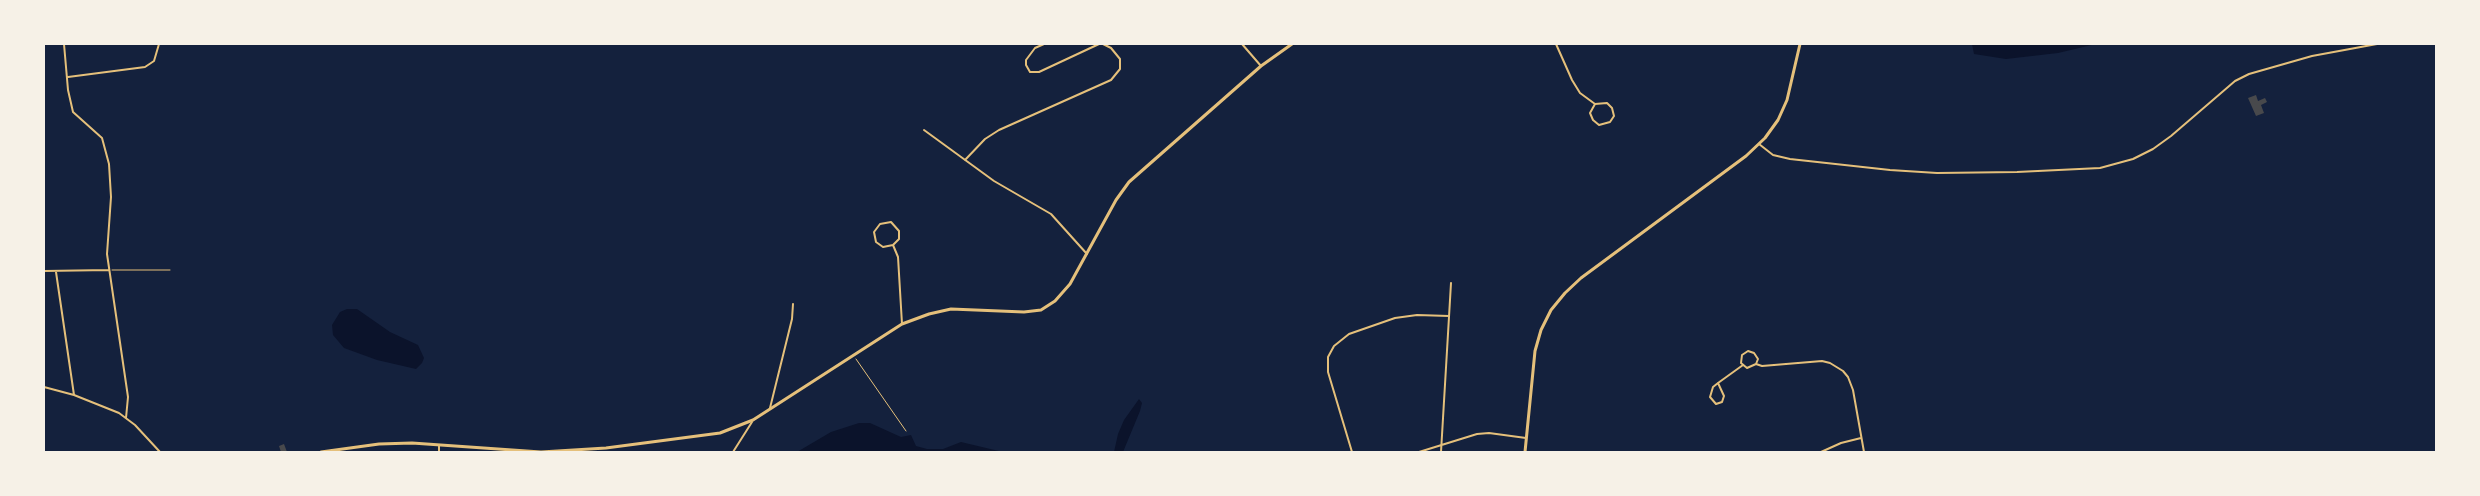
<!DOCTYPE html>
<style>
body{margin:0}
#map{position:relative;width:2480px;height:496px;overflow:hidden;background:#14213d;font-family:"Fira Sans",sans-serif}
canvas{display:block}
.frame{position:absolute;inset:0;border:45px solid #f6f1e7;pointer-events:none}
</style>
<div id="map">
<canvas width="2480" height="496"></canvas>
<div class="frame"></div>
</div>
<script>
const ctx = document.querySelector('canvas').getContext('2d');
ctx.lineJoin = 'round';
function fill(path, color) {
  ctx.fillStyle = color;
  ctx.fill(path, 'evenodd');
}
function poly(rows) {
  const path = new Path2D();
  for (const r of rows) {
    path.moveTo(r[0], r[1]);
    for (let i = 2; i < r.length; i += 2) path.lineTo(r[i], r[i + 1]);
  }
  return path;
}
function strokePath(path, color, width, dash) {
  ctx.strokeStyle = color;
  ctx.lineWidth = width;
  ctx.lineCap = dash ? 'butt' : 'round';
  ctx.setLineDash(dash || []);
  ctx.stroke(path);
}
const water = poly([
 [1972,44,2096,44,2058,53,2006,59,1974,54],
 [347,309,357,309,390,332,418,345,424,358,422,363,416,369,377,360,344,348,333,335,332,325,340,312],
 [1139,399,1142,403,1140,411,1123,452,1114,452,1118,434,1124,420],
 [859,423,870,423,901,437,911,435,916,446,927,449,943,449,961,442,1003,452,797,452,831,432]
]);
const building = poly([
 [2256,95,2258,101,2265,98,2267,102,2261,105,2264,113,2256,116,2248,98],
 [284,444,287,452,281,452,279,446]
]);
const path = poly([
 [112,270,170,270],
 [856,359,906,431]
]);
const minor = poly([
 [64,44,68,90,73,112,102,138,109,164,111,197,107,254,128,397,126,418],
 [1044,44,1035,48,1026,60,1026,65,1030,72,1039,72,1099,44],
 [1242,44,1261,66],
 [1556,44,1572,80,1580,93,1595,104,1607,103,1612,108,1614,116,1610,122,1599,125,1593,120,1590,113,1595,104],
 [68,77,145,67,154,61,159,44],
 [924,130,994,181,1051,214,1087,254],
 [1759,144,1773,155,1790,159,1890,170,1937,173,2017,172,2100,168,2133,159,2153,149,2171,136,2235,81,2249,74,2312,56,2377,44],
 [965,160,985,139,999,130,1111,80,1120,69,1120,59,1111,48,1103,44],
 [893,245,883,247,876,242,874,232,880,224,891,222,899,231,899,239,893,245,898,257,902,324],
 [44,271,109,270],
 [56,272,74,395],
 [1756,364,1758,359,1754,353,1748,351,1742,355,1741,363,1747,368,1756,364,1762,366,1822,361,1830,363,1843,371,1848,377,1853,390,1864,452],
 [1718,383,1724,396,1722,402,1716,404,1710,397,1713,387,1718,383,1743,365],
 [44,387,74,395,119,413,135,425,160,452],
 [770,408,792,319,793,304],
 [439,445,439,452],
 [733,452,752,422],
 [1352,452,1328,372,1328,357,1334,346,1349,334,1395,318,1417,315,1449,316],
 [1419,452,1477,434,1489,433,1526,438],
 [1441,452,1451,283],
 [1821,452,1841,443,1861,438]
]);
const tertiary = poly([
 [321,452,379,444,412,443,541,452,606,448,720,433,753,420,902,324,929,314,951,309,1024,312,1041,310,1055,301,1070,284,1116,200,1129,182,1261,66,1292,44],
 [1525,452,1535,351,1541,330,1551,310,1565,293,1581,278,1746,156,1765,138,1778,120,1787,100,1800,44]
]);
fill(water, '#0b132b');
fill(building, '#48494c');
strokePath(path, '#e5c07b', 1);
strokePath(minor, '#e5c07b', 2);
strokePath(tertiary, '#e5c07b', 3);
</script>
